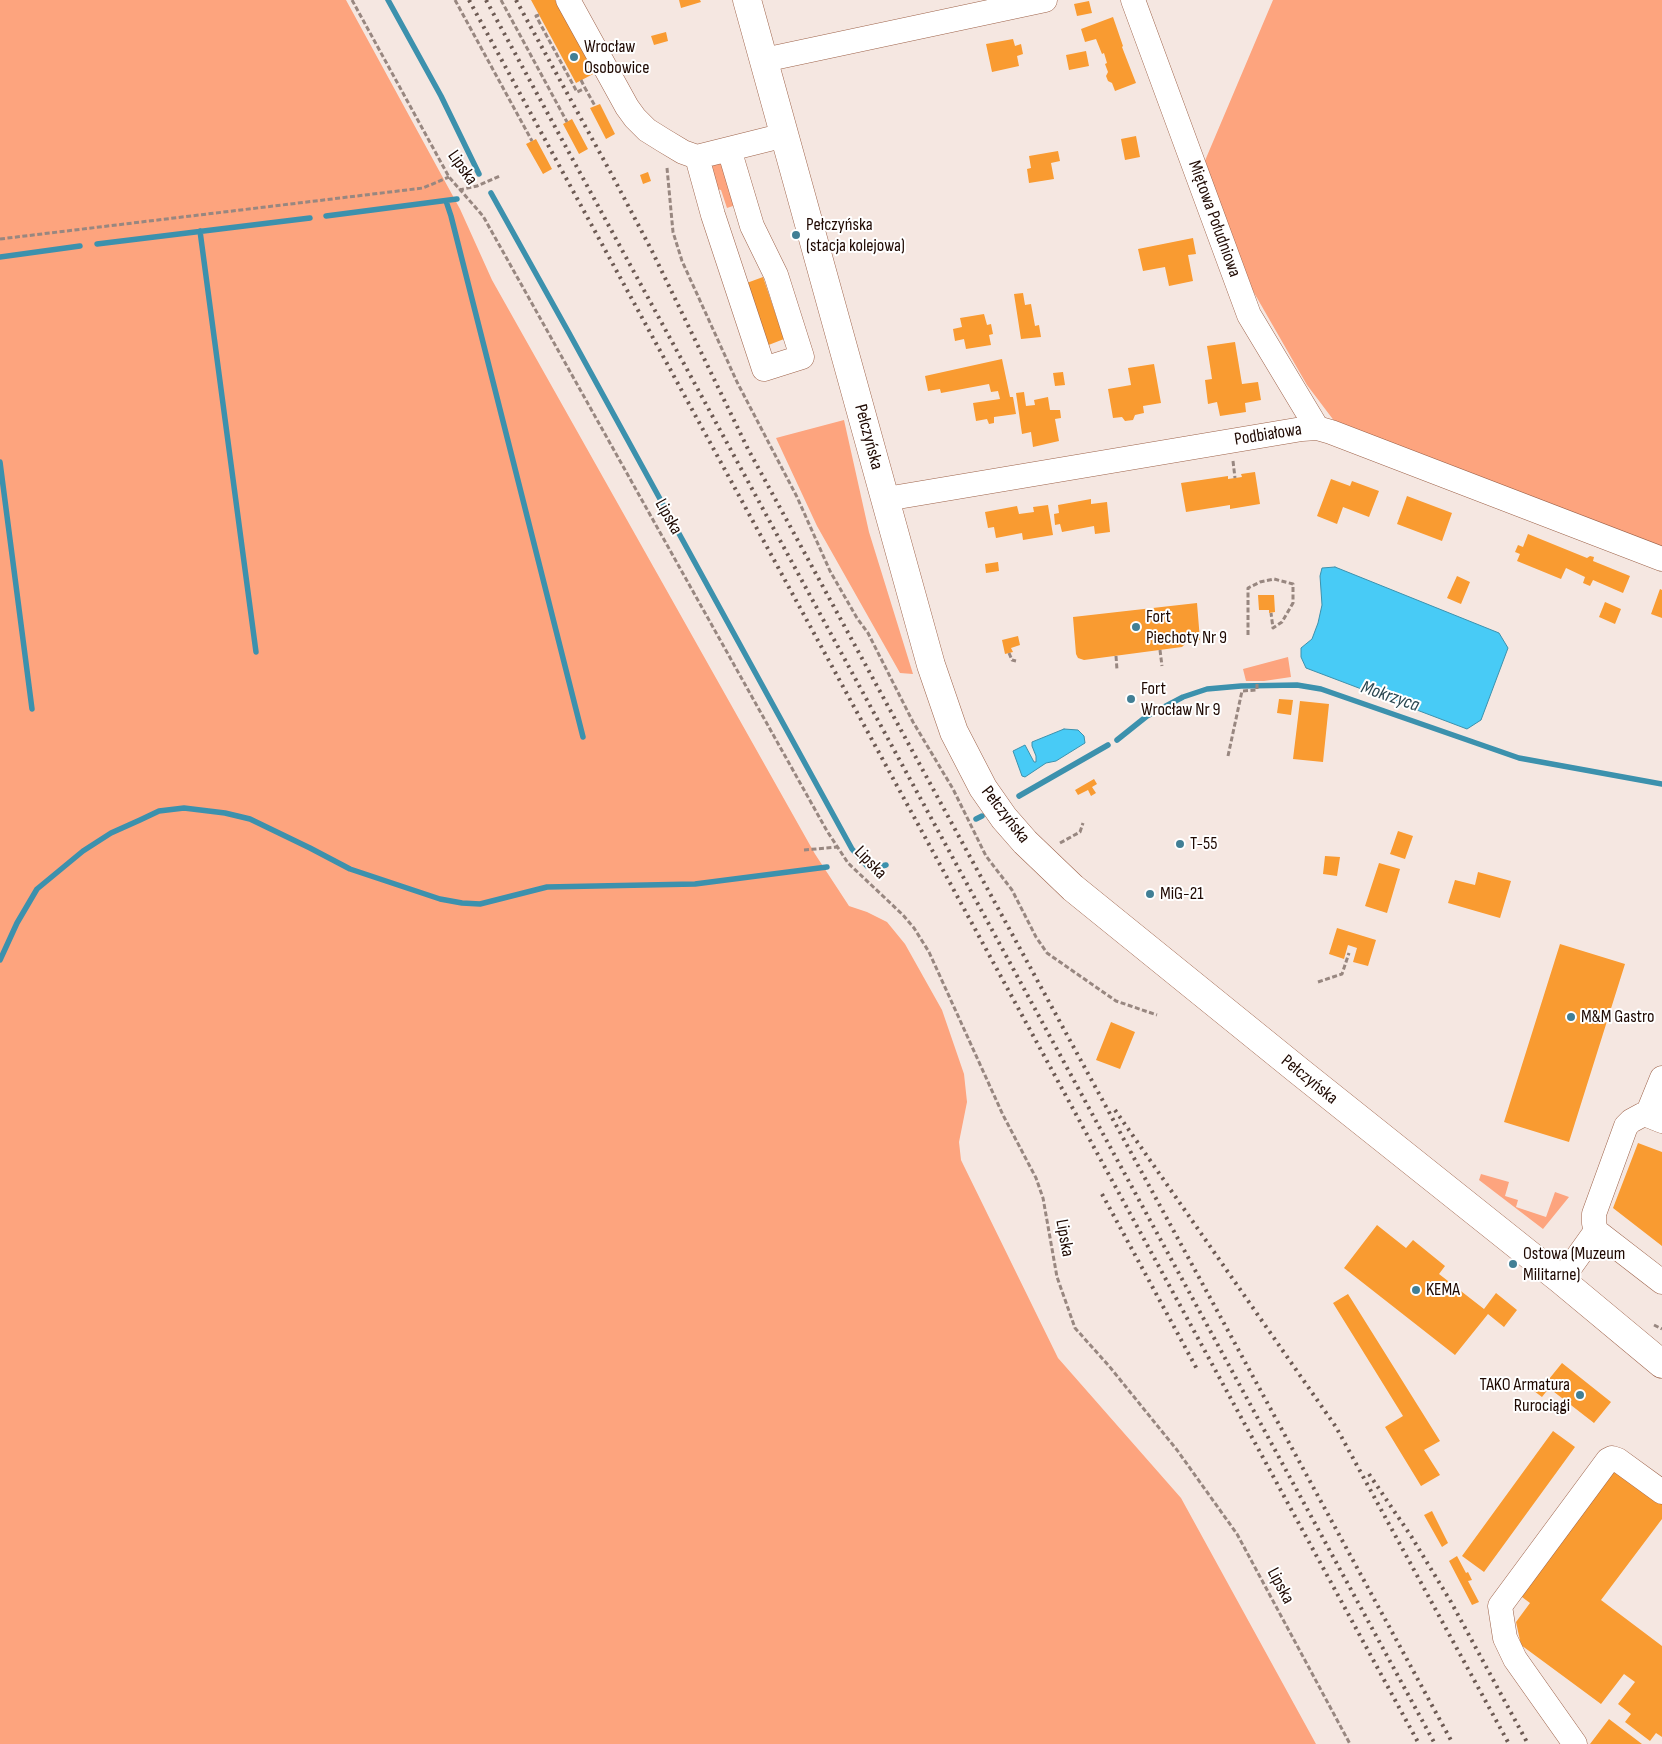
<!DOCTYPE html>
<meta charset="utf-8">
<style>
body{margin:0}
canvas{display:block;background:#f5e7e1}
</style>
<canvas width="1662" height="1744"></canvas>
<script>
const ctx = document.querySelector('canvas').getContext('2d');
ctx.lineJoin = 'round';
function fill(path, color) {
  ctx.fillStyle = color;
  ctx.fill(path, 'evenodd');
}
function poly(rows) {
  const path = new Path2D();
  for (const r of rows) {
    path.moveTo(r[0], r[1]);
    for (let i = 2; i < r.length; i += 2) path.lineTo(r[i], r[i + 1]);
  }
  return path;
}
function strokePath(path, color, width, dash) {
  ctx.strokeStyle = color;
  ctx.lineWidth = width;
  ctx.lineCap = dash ? 'butt' : 'round';
  ctx.setLineDash(dash || []);
  ctx.stroke(path);
}
function drawText(font, color, halo, rows, align = 'center') {
  ctx.font = font + ' "Sofia Sans Condensed",sans-serif';
  ctx.lineWidth = 4;
  ctx.setLineDash([]);
  ctx.textBaseline = 'middle';
  ctx.strokeStyle = halo;
  ctx.fillStyle = color;
  for (const [text, x, y, turn = 0] of rows) {
    ctx.save();
    ctx.translate(x, y);
    ctx.rotate((+turn || 0) * Math.PI / 180);
    ctx.textAlign = isNaN(turn) ? turn : align;
    if (halo) ctx.strokeText(text, 0, 0);
    ctx.fillText(text, 0, 0);
    ctx.restore();
  }
}
const green = poly([
 [0,0,346,0,460,209,492,280,815,854,849,906,867,912,887,922,905,944,942,1010,964,1074,967,1102,959,1142,961,1160,1058,1358,1181,1498,1316,1744,0,1744],
 [1273,0,1662,0,1662,551,1335,422,1307,385,1245,277,1204,163],
 [719,161,724,164,736,205,727,208,721,190,716,189,709,168,712,163],
 [844,420,869,532,913,674,900,673,817,526,776,438],
 [1288,657,1291,677,1264,681,1246,681,1243,669],
 [1481,1174,1509,1182,1505,1196,1518,1200,1516,1207,1546,1217,1555,1192,1569,1197,1543,1229,1479,1180]
]);
const water = poly([
 [1335,567,1499,633,1508,648,1481,720,1467,729,1306,668,1301,657,1301,648,1312,639,1318,623,1322,605,1320,576,1322,568,1335,567],
 [1064,729,1078,730,1084,736,1085,743,1056,761,1046,763,1025,777,1022,776,1013,751,1025,745,1034,762,1036,762,1036,756,1032,746,1032,742,1064,729]
]);
const stream = poly([
 [388,0,441,96,479,174],
 [491,193,569,333,852,849,867,866,878,867,886,865],
 [446,201,451,216,583,737],
 [326,216,457,199],
 [200,231,256,652],
 [97,244,310,218],
 [0,257,80,246],
 [0,462,32,709],
 [1117,740,1147,716,1183,697,1207,689,1241,686,1297,685,1321,689,1519,758,1662,784],
 [1019,796,1108,745],
 [976,819,982,816],
 [0,960,17,923,37,889,83,851,111,833,140,820,159,811,184,808,225,813,250,819,310,848,350,869,440,899,462,903,480,904,547,887,695,884,827,867]
]);
const building = poly([
 [531,0,555,0,595,73,576,83],
 [679,0,700,0,701,2,681,8],
 [1089,1,1092,13,1077,16,1074,4],
 [1113,17,1123,46,1122,47,1136,83,1115,91,1112,83,1108,81,1106,76,1108,72,1105,64,1107,63,1104,53,1102,54,1096,39,1085,42,1081,29],
 [666,32,668,41,654,45,651,36],
 [1013,39,1015,46,1021,44,1023,54,1017,56,1019,66,992,72,986,44],
 [1086,51,1089,66,1069,70,1066,55],
 [600,104,615,134,606,139,590,108],
 [572,119,588,149,579,154,563,124],
 [1136,136,1140,157,1125,160,1121,139],
 [536,139,552,169,543,174,526,144],
 [1058,151,1060,161,1051,163,1054,179,1029,183,1027,169,1031,168,1029,156],
 [648,172,651,181,643,184,640,175],
 [1193,238,1196,254,1188,255,1193,281,1169,286,1165,267,1143,271,1138,249],
 [763,277,784,339,766,346,744,284],
 [1023,293,1025,305,1031,304,1035,326,1039,325,1041,337,1021,339,1014,294],
 [984,314,987,325,991,324,993,334,989,335,991,345,966,349,964,339,955,341,953,329,962,327,960,318],
 [1235,342,1242,384,1258,382,1261,400,1245,403,1246,412,1220,416,1217,402,1208,404,1205,380,1212,379,1207,346],
 [1002,359,1010,397,1013,397,1016,414,994,417,994,423,989,424,987,419,976,421,973,403,1000,399,998,391,991,392,989,384,941,393,940,389,928,391,925,376],
 [1154,364,1161,403,1143,406,1144,413,1135,415,1133,420,1125,421,1122,417,1113,418,1108,389,1131,385,1128,368],
 [1063,372,1065,385,1055,386,1053,373],
 [1024,392,1026,406,1035,405,1034,400,1048,397,1050,410,1060,410,1061,418,1055,419,1059,441,1033,447,1031,432,1022,434,1016,393],
 [1255,472,1260,504,1230,509,1230,505,1186,512,1181,483,1228,476,1228,479,1242,477,1241,474],
 [1331,479,1350,486,1352,481,1379,491,1369,517,1343,507,1337,524,1317,516],
 [1407,496,1452,513,1442,541,1397,524],
 [1091,499,1091,504,1107,502,1110,532,1095,534,1094,526,1062,532,1060,524,1055,525,1054,514,1059,513,1058,505],
 [1048,505,1053,535,1023,540,1022,533,996,538,994,527,988,528,985,512,1017,506,1019,514,1034,512,1033,507],
 [1528,534,1587,558,1590,556,1594,557,1593,561,1630,576,1623,593,1593,580,1590,586,1583,583,1585,577,1566,568,1561,579,1517,561,1520,554,1515,552,1518,545,1523,547],
 [998,562,999,571,986,573,985,564],
 [1457,576,1470,582,1461,604,1447,598],
 [1660,589,1662,590,1662,618,1651,614],
 [1258,595,1274,595,1275,612,1269,613,1269,610,1259,610],
 [1605,602,1621,609,1615,624,1599,617],
 [1197,603,1200,640,1187,642,1182,647,1084,660,1078,658,1076,654,1073,617],
 [1018,636,1020,645,1011,648,1013,652,1005,654,1002,640],
 [1279,699,1293,700,1291,715,1277,713],
 [1300,701,1329,704,1323,762,1293,759],
 [1094,779,1097,784,1092,787,1096,793,1091,796,1088,790,1078,795,1075,790],
 [1398,831,1413,836,1405,859,1390,854],
 [1325,856,1340,857,1337,876,1323,874],
 [1379,863,1400,869,1387,913,1365,906],
 [1478,872,1511,881,1500,918,1448,903,1455,880,1475,885],
 [1337,928,1376,940,1368,966,1353,962,1357,948,1348,945,1344,959,1329,954],
 [1560,944,1625,964,1569,1142,1504,1122],
 [1111,1022,1135,1032,1120,1069,1096,1060],
 [1638,1143,1662,1152,1662,1246,1613,1208],
 [1377,1225,1406,1248,1413,1240,1445,1266,1439,1274,1484,1309,1496,1293,1517,1310,1504,1327,1488,1314,1455,1355,1344,1268],
 [1348,1294,1440,1441,1424,1450,1440,1475,1421,1486,1385,1427,1403,1416,1333,1303],
 [1562,1363,1611,1402,1594,1423,1549,1388,1542,1397,1534,1391,1542,1381,1545,1384],
 [1553,1431,1575,1447,1484,1572,1462,1556],
 [1614,1466,1662,1502,1662,1519,1601,1600,1662,1646,1662,1737,1656,1733,1650,1741,1625,1722,1631,1714,1618,1704,1635,1682,1624,1674,1601,1704,1521,1645,1516,1622,1530,1603,1518,1594],
 [1432,1511,1448,1543,1442,1547,1424,1515],
 [1457,1556,1466,1573,1468,1572,1472,1580,1468,1581,1479,1602,1472,1605,1449,1561],
 [1609,1719,1642,1744,1590,1744]
]);
const path = poly([
 [352,0,449,177,483,216,827,831,848,863,903,915,914,928,929,952,1003,1115,1036,1178,1043,1198,1057,1277,1075,1328,1109,1366,1177,1450,1237,1534,1350,1744],
 [455,0,532,141],
 [501,0,567,122],
 [539,15,536,16,577,92,585,88,595,106],
 [581,80,585,88],
 [667,168,673,232,682,261,737,382,797,497,830,571,857,618,868,633,913,722,953,789,986,856,1012,890,1036,937,1047,953,1116,1001,1157,1015],
 [459,190,477,186,500,176],
 [0,239,423,188,449,177],
 [1233,461,1235,478],
 [1248,635,1248,588,1260,582,1274,579,1293,584,1293,603,1282,622,1273,628,1271,613],
 [1160,650,1162,666],
 [1009,653,1012,660,1016,661],
 [1116,656,1117,670],
 [1228,756,1242,691,1257,690,1257,682],
 [1060,843,1080,832,1083,823],
 [804,850,838,847],
 [1318,982,1342,974,1349,953],
 [1654,1325,1662,1329]
]);
const minor = poly([
 [568,0,627,107,635,118,647,130,663,140,683,152,697,157,785,135],
 [1133,0,1249,315,1317,428],
 [764,60,1045,0],
 [697,157,713,215,764,369,802,357,776,275,752,226,729,149],
 [886,499,1302,429,1317,428,1331,432,1662,559],
 [1647,1115,1662,1078],
 [1596,1231,1594,1223,1594,1214,1626,1126,1631,1121,1642,1115,1647,1115,1662,1121],
 [1561,1280,1596,1231,1662,1282],
 [1575,1744,1515,1659,1505,1638,1500,1606,1608,1460,1612,1458,1618,1460,1662,1492]
]);
const major = poly([
 [747,0,931,665,954,732,983,788,1004,818,1025,842,1073,888,1299,1071,1561,1280,1662,1364]
]);
const rail = poly([
 [469,0,1419,1744],
 [486,0,1435,1744],
 [516,0,612,175,652,251,748,449,1453,1744],
 [1115,1110,1336,1427,1509,1744],
 [1102,1194,1198,1371],
 [1369,1474,1411,1536,1451,1602,1528,1744]
]);
const markers = [
 [574,57,5,"#417f95"],
 [796,235,5,"#417f95"],
 [1136,627,5,"#417f95"],
 [1131,699,5,"#417f95"],
 [1180,844,5,"#417f95"],
 [1150,894,5,"#417f95"],
 [1571,1017,5,"#417f95"],
 [1513,1264,5,"#417f95"],
 [1416,1290,5,"#417f95"],
 [1580,1395,5,"#417f95"]
];
const poiNames = [
 ["Wrocław",584,47],
 ["Osobowice",584,68],
 ["Pełczyńska",806,225],
 ["(stacja kolejowa)",806,246],
 ["Fort",1146,617],
 ["Piechoty Nr 9",1146,638],
 ["Fort",1141,689],
 ["Wrocław Nr 9",1141,710],
 ["T-55",1190,844],
 ["MiG-21",1160,894],
 ["M&M Gastro",1581,1017],
 ["Ostowa (Muzeum",1523,1254],
 ["Militarne)",1523,1275],
 ["KEMA",1426,1290],
 ["TAKO Armatura",1570,1385,"right"],
 ["Rurociągi",1570,1406,"right"]
];
const streetNames = [
 ["Lipska",462,168,55],
 ["Miętowa Południowa",1214,219,70],
 ["Podbiałowa",1268,435,-9],
 ["Pełczyńska",868,437,75],
 ["Lipska",668,517,61],
 ["Pełczyńska",1005,815,52],
 ["Lipska",870,863,46],
 ["Pełczyńska",1309,1080,39],
 ["Lipska",1064,1238,80],
 ["Lipska",1280,1586,62]
];
const waterNames = [
 ["Mokrzyca",1390,697,19]
];
fill(green, '#fda47e');
fill(water, '#48cbf6');
strokePath(water, '#3c91ad', 1);
strokePath(stream, '#3c91ad', 5.5);
fill(building, '#f99b31');
strokePath(minor, '#9e634a', 25);
strokePath(major, '#9e634a', 29);
strokePath(path, '#988780', 3, [5, 2.5]);
strokePath(minor, '#fff', 24);
strokePath(major, '#fff', 28);
strokePath(rail, '#6d5a53', 4, [2.5, 5]);
for (const [x, y, r, color] of markers) {
  const dot = new Path2D();
  dot.arc(x, y, r, 0, 2 * Math.PI);
  ctx.fillStyle = color;
  ctx.fill(dot);
  strokePath(dot, '#fff', 2);
}
drawText('18px', '#1f0902', '#fff', poiNames, 'left');
drawText('18px', '#1f0902', '#fff', streetNames);
drawText('italic 19px', '#2b4751', '#fff', waterNames);
</script>
